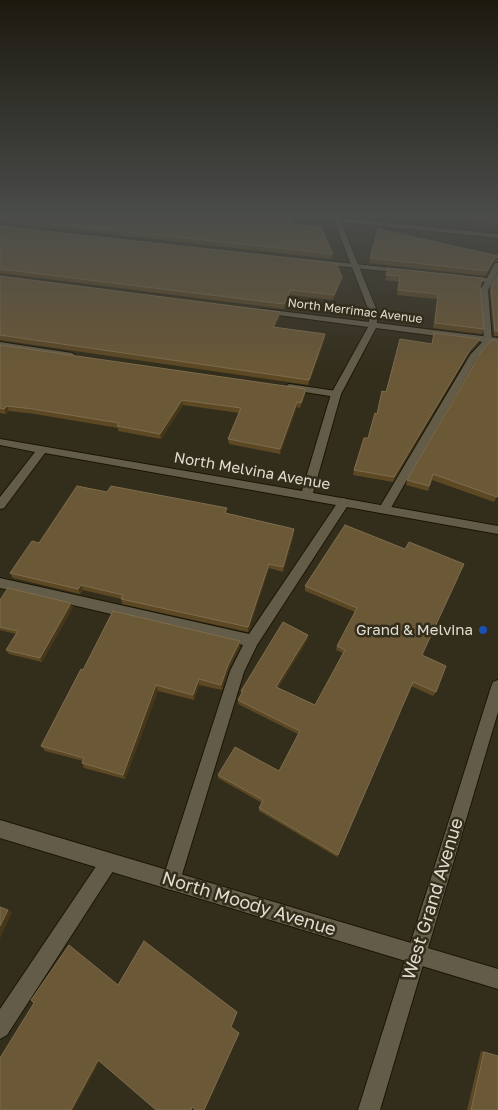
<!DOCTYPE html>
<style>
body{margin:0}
canvas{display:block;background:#332d1b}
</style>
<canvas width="498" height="1110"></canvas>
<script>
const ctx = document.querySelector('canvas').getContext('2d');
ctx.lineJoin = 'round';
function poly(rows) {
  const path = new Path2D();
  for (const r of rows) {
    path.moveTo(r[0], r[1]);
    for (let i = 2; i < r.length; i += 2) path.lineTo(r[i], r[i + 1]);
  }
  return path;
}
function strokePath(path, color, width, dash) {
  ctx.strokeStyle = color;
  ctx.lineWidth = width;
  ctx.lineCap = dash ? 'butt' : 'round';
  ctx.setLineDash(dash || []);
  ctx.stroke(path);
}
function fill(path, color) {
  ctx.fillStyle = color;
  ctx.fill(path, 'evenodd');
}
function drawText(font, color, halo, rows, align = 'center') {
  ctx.font = font + ' "Golos Text",sans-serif';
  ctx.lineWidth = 5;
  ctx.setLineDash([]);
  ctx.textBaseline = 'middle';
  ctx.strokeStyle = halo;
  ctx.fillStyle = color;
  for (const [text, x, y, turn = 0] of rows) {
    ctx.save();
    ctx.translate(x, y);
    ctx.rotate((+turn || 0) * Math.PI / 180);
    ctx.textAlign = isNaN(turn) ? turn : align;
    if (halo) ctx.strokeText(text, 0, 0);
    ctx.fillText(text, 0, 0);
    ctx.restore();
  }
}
const service = poly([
 [317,260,402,269,406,271,402,273,320,264,316,262,317,260],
 [495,263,498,263,498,272,488,290,492,340,478,356,388,513,380,513,378,510,470,355,484,340,480,290,485,282,467,280,463,278,467,276,487,278,495,263],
 [0,342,72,353,76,356,72,359,0,348,0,342],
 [289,384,336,391,341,394,336,397,286,389,284,387,289,384],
 [344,498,350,502,257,645,244,672,180,881,178,888,171,890,164,888,162,881,230,671,243,645,0,588,0,578,249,634,340,499,344,498],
 [109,853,115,856,118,862,115,868,7,1035,0,1039,0,1009,103,856,109,853]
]);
const minor = poly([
 [289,215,333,217,332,215,338,215,339,218,498,234,498,238,341,222,377,311,377,323,498,338,498,344,376,328,341,394,313,493,498,526,498,534,45,453,4,508,0,509,0,497,35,452,0,445,0,439,302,491,331,394,368,327,263,313,259,311,263,309,369,322,369,311,334,221,289,215],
 [0,820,498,969,498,989,0,838,0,820]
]);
const secondary = poly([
 [498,680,498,712,380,1110,358,1110,491,687,493,682,498,680]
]);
const wall = poly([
 [0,215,296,215,296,218,292,224,333,254,332,259,0,222],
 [403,215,498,215,498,224],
 [0,226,342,277,341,281,333,300,291,295,284,309,0,273],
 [370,258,498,261,493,262,486,276,369,263],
 [388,268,482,284,480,287,484,329,482,334,433,328,437,299,397,295,399,282,385,280],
 [498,274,498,336,494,336,490,290,491,286],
 [0,276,280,317,275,327,325,339,308,385,0,340],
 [434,333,480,339,478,343,468,354,393,482,353,475,354,470,368,438,388,385,432,344],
 [0,345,306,389,305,394,300,408,297,407,280,454,229,444,228,439,239,413,183,405,161,439,118,431,118,428,35,414,9,411,6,414,0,413],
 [481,352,498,495,494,502,432,480,428,491,406,485,407,480],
 [107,492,227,513,294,529,294,534,283,572,269,568,248,632,122,604,121,599,83,590,80,594,13,578,10,573,39,543],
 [345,525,422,655,436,692,433,696,411,686,337,857,259,811,259,808,262,803,218,778,218,775,279,771,298,734,238,704,238,700,241,694,241,691,308,635,308,639,278,688,315,705,343,653,336,650,337,646,355,612,305,591,305,586],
 [0,600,71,603,73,607,42,662,9,654,6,650,16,634,0,630],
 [240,641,240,646,228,670,222,690,199,685,194,700,158,691,125,779,84,768,82,763,83,761,45,751,41,746,83,670],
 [481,1051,484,1052,498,1110,467,1110]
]);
const shadedWall = poly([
 [295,215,296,215,296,218,290,228,290,224],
 [498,257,498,261,493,262,486,276,487,271,495,258],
 [342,277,341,281,333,300,334,295],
 [291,290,291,295,284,309,284,304],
 [280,312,280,317,272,332,273,327],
 [325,334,325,339,308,385,309,380],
 [480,339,478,343,468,354,393,482,394,477,470,350],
 [306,389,305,394,300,408,301,403],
 [182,400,183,405,161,439,160,434],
 [297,402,297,407,280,454,280,449],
 [7,406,9,411,6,414,4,409],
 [294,529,294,534,283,572,283,567],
 [269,564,269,568,248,632,248,627],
 [81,585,83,590,80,594,78,589],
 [71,603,73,607,42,662,40,658],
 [308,635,308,639,276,691,276,687],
 [240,641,240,646,228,670,222,690,221,685,228,665],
 [199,679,199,685,194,700,193,695],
 [156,685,158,691,125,779,123,775],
 [8,910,12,912,0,939,0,926],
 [101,1059,73,1110,71,1110,98,1060]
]);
const building = poly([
 [0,215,295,215,290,224,321,227,333,254,0,218,0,215],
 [452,215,498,215,498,220,452,215],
 [0,226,336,263,342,277,334,295,291,290,284,304,0,269,0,226],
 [378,229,498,256,498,257,495,258,487,271,370,258,378,229],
 [388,268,483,278,480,285,484,329,435,323,438,294,398,290,400,276,386,275,388,268],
 [498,274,498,331,495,331,491,286,498,274],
 [0,276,280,312,273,327,325,334,309,380,0,335,0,276],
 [434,333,480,339,470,350,394,477,354,470,364,438,368,438,375,413,377,414,382,391,386,392,388,385,400,339,432,344,434,333],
 [492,340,498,341,498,495,497,497,433,474,429,486,407,480,481,352,492,340],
 [0,345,306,389,301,403,297,402,280,449,228,439,241,408,182,400,160,434,117,426,119,423,33,409,7,406,4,409,0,408,0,345],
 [77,486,107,492,111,486,227,508,225,513,294,529,283,567,269,564,248,627,121,599,123,595,81,585,78,589,10,573,32,541,39,543,77,486],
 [345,525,405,549,409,542,464,564,422,655,446,666,436,692,413,682,338,855,259,808,263,800,218,775,235,747,279,771,300,731,238,700,243,691,241,691,283,622,308,635,276,687,315,705,345,650,337,646,357,608,305,586,345,525],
 [8,588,71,603,40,658,6,650,18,631,0,627,0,600,8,588],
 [113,611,240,641,228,665,221,685,199,679,193,695,156,685,123,775,82,763,84,758,41,746,81,669,83,670,113,611],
 [0,907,8,910,0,926,0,907],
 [144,941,237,1012,231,1027,239,1033,204,1110,195,1110,192,1107,191,1110,156,1110,98,1060,71,1110,0,1110,0,1058,34,1003,31,1000,69,945,118,985,144,941],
 [484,1052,498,1056,498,1110,471,1110,484,1052]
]);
const markers = [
 [483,630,5,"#1a4fb4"]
];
const farStreetnames = [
 ["North Merrimac Avenue",355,311,7]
];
const streetNames = [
 ["North Melvina Avenue",252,471,10]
];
const poiNames = [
 ["Grand & Melvina",473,630]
];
const nearStreetnames = [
 ["West Grand Avenue",433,899,-73],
 ["North Moody Avenue",249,904,17]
];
strokePath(service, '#1b1504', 2);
strokePath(minor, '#1b1504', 2);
strokePath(secondary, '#1b1504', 2);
fill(service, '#635c48');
fill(minor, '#635c48');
fill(secondary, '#635c48');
fill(wall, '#5d4824');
fill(shadedWall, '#463719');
fill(building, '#6b5836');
strokePath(building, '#7d6d4e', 1);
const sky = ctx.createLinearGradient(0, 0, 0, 371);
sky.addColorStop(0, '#1c190f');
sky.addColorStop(0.58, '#4a4c4a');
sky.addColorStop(1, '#4a4c4a00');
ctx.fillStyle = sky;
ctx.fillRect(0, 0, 498, 371);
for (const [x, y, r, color] of markers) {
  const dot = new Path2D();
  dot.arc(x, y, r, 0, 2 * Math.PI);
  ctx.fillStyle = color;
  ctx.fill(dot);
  strokePath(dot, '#332d1b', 2);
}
drawText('12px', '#e0dcd0', '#332d1b', farStreetnames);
drawText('15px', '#e0dcd0', '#332d1b', streetNames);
drawText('15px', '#e0dcd0', '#332d1b', poiNames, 'right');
drawText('18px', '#e0dcd0', '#332d1b', nearStreetnames);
</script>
